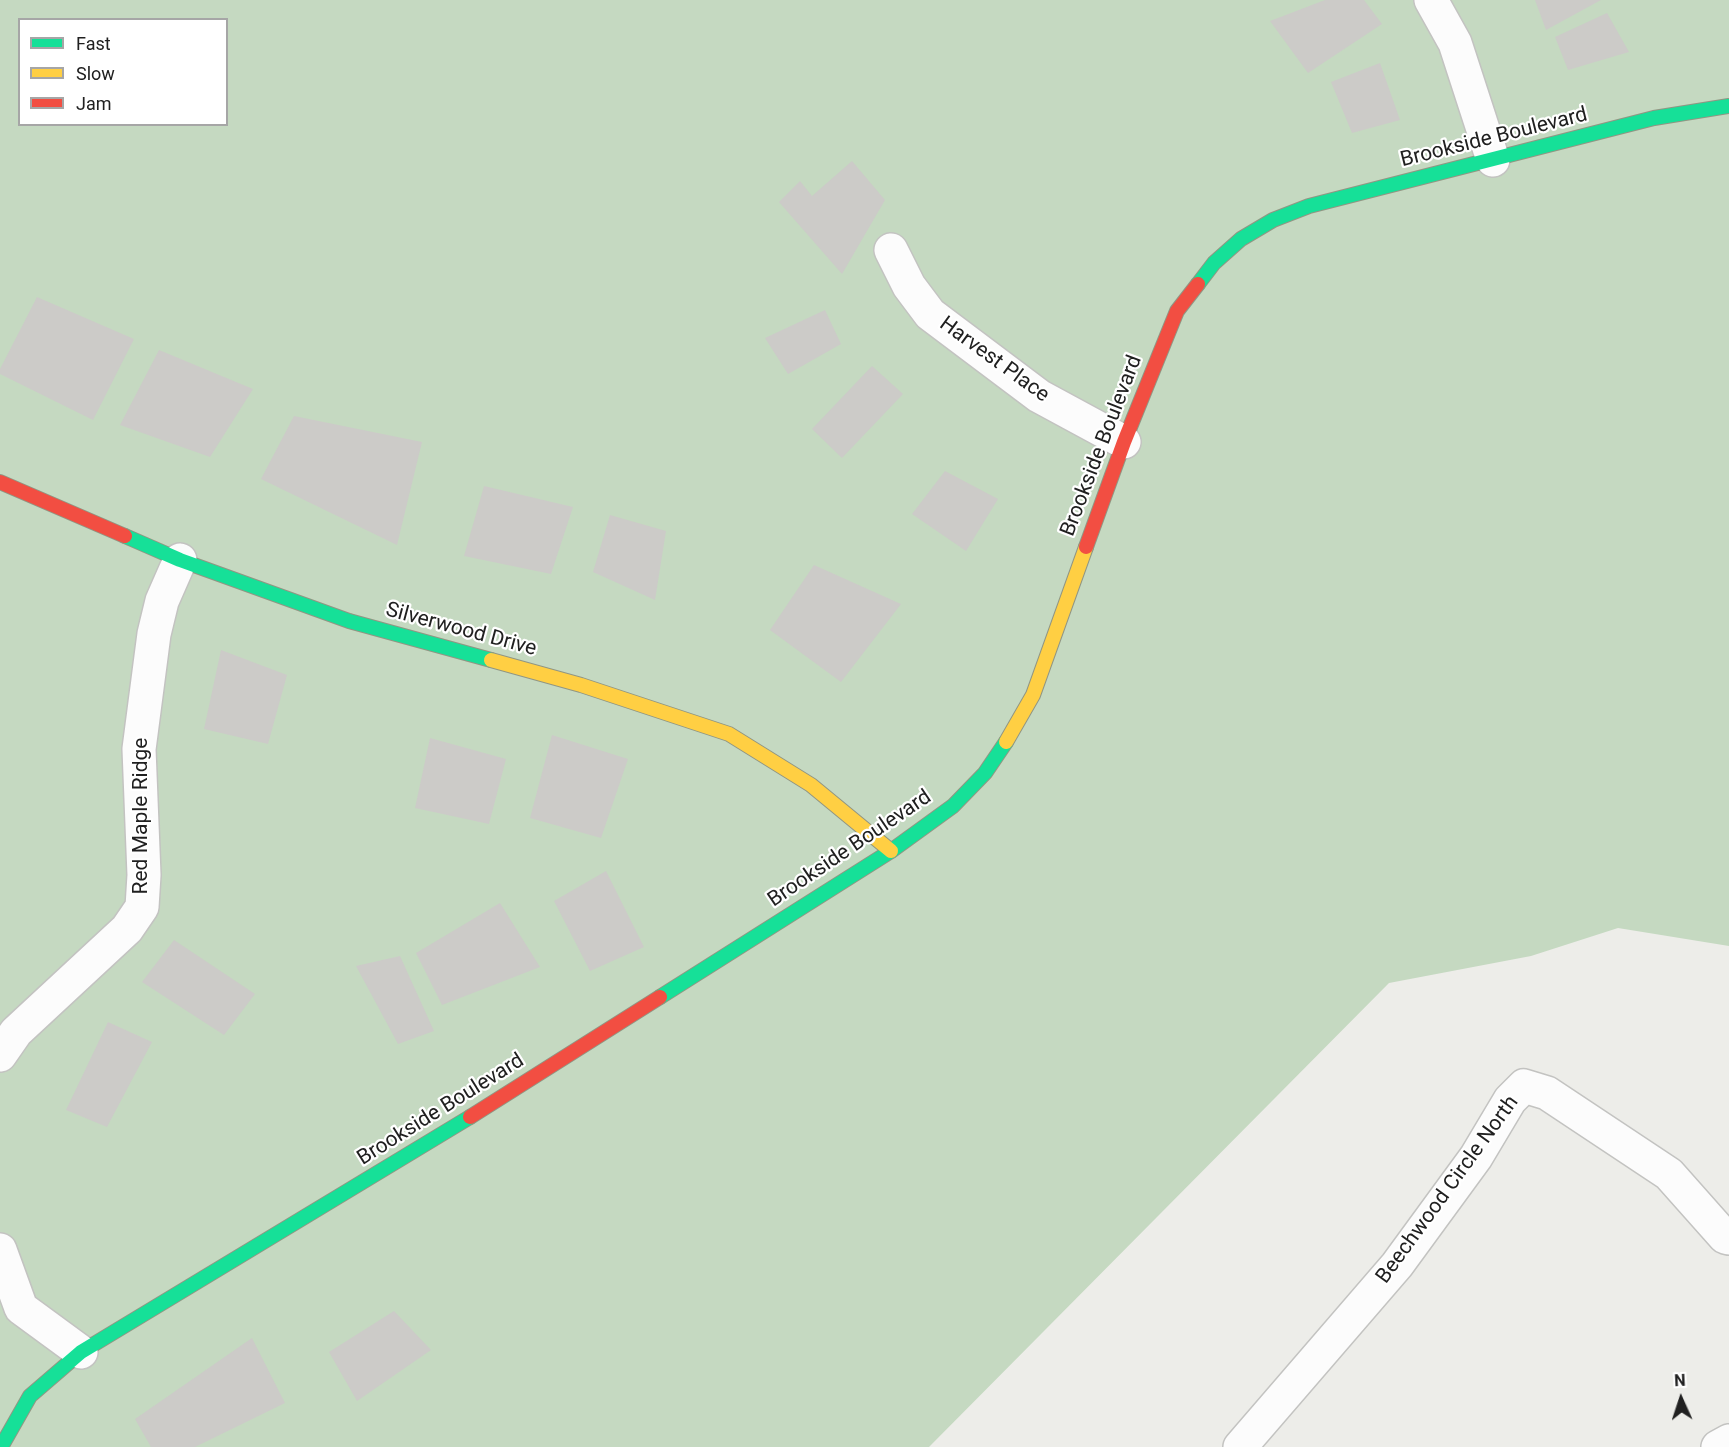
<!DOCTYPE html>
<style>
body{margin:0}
#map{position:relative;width:1729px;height:1447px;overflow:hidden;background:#edede9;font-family:Roboto,sans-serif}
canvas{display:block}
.legend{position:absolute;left:18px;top:18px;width:210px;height:108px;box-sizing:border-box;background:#fff;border:2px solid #a6a6a6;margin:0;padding:8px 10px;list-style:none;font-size:18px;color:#202020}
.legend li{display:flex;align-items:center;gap:12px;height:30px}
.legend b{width:30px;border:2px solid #a6a6a6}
.north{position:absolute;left:1651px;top:1369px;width:60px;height:60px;-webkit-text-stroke:4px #fff;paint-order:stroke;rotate:357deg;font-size:16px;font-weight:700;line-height:24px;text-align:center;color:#202020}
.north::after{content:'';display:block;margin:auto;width:21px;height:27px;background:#202020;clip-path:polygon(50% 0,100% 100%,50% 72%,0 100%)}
</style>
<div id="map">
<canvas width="1729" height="1447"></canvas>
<ul class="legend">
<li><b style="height:8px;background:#16e098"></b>Fast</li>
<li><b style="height:8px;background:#ffcf43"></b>Slow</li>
<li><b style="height:8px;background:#f24e42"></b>Jam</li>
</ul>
<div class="north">N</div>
</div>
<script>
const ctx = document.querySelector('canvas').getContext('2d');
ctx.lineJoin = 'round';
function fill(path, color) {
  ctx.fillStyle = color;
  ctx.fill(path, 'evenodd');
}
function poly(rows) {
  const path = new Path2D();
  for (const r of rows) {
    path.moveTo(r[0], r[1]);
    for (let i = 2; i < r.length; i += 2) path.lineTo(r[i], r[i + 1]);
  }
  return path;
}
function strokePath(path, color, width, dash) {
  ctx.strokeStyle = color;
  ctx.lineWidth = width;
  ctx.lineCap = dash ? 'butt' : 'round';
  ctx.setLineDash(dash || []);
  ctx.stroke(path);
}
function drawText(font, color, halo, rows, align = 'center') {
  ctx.font = font + ' Roboto,sans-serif';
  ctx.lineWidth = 4.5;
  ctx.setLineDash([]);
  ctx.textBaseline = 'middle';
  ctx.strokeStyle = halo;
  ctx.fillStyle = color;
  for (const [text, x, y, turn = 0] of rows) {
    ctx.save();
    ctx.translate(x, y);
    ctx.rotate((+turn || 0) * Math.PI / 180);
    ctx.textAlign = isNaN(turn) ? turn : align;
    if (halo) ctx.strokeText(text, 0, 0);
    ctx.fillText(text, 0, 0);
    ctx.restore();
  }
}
const forest = poly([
 [0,0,1729,0,1729,946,1618,928,1531,956,1389,983,929,1447,0,1447],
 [20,20,226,20,226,124,20,124]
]);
const building = poly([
 [1325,0,1364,0,1382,24,1308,73,1270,21],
 [1535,0,1601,0,1546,30],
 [1607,13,1629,52,1568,70,1555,37],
 [1380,63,1400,120,1352,133,1331,82],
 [852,161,885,200,842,274,779,202,800,181,812,196],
 [37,297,134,339,93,420,0,374,0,369],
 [825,310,841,344,788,374,765,338],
 [159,350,253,389,210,457,120,425],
 [872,366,903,394,842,458,812,429],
 [294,416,422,442,397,545,261,479],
 [945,471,998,499,966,551,912,514],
 [484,486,573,507,551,574,464,556],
 [610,515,666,531,655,600,593,572],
 [814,565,901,604,841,682,770,630],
 [221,650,287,675,268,744,204,729],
 [552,735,628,759,601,838,530,818],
 [430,738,506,759,489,824,415,808],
 [606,871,644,947,590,971,554,901],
 [500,903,540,967,442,1005,416,953],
 [174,940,255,994,224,1035,142,982],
 [400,956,434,1031,398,1044,356,966],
 [108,1022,152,1042,107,1127,66,1110],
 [394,1311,431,1350,357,1401,329,1352],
 [252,1338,285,1403,195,1447,151,1447,135,1419]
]);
const street = poly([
 [1431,0,1455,43,1493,160],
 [891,250,909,286,930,314,1039,396,1124,442],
 [0,1055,16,1032,127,929,142,907,144,875,139,749,154,634,162,601,180,560],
 [0,1250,21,1308,81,1352],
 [1240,1447,1397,1265,1476,1157,1510,1100,1524,1086,1547,1093,1669,1174,1725,1237,1729,1238],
 [1718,1447,1729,1441]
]);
const fast = poly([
 [1198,284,1214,263,1241,239,1273,220,1309,206,1654,118,1729,106],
 [125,536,180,560,349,621,491,660],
 [660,997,891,851,953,806,985,773,1006,742],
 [1,1447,30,1396,81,1352,470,1117]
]);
const slow = poly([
 [491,660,581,685,729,734,811,785,891,851],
 [1006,742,1033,695,1086,547]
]);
const jam = poly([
 [0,482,125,536],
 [1086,547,1124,442,1177,311,1198,284],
 [470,1117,660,997]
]);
const streetNames = [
 ["Brookside Boulevard",1494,138,-14],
 ["Harvest Place",994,360,36],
 ["Brookside Boulevard",1102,446,-69],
 ["Silverwood Drive",461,630,15],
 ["Red Maple Ridge",142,816,-90],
 ["Brookside Boulevard",850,849,-34],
 ["Brookside Boulevard",441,1110,-32],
 ["Beechwood Circle North",1448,1190,-54]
];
fill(forest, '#c5d9c1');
fill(building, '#cccbc8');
strokePath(street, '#c3c3c1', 36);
strokePath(fast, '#919683', 16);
strokePath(slow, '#919683', 16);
strokePath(jam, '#919683', 16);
strokePath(street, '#fcfcfc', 33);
strokePath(fast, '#16e098', 14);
strokePath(slow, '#ffcf43', 14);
strokePath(jam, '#f24e42', 14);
drawText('21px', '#202020', '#fff', streetNames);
</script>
